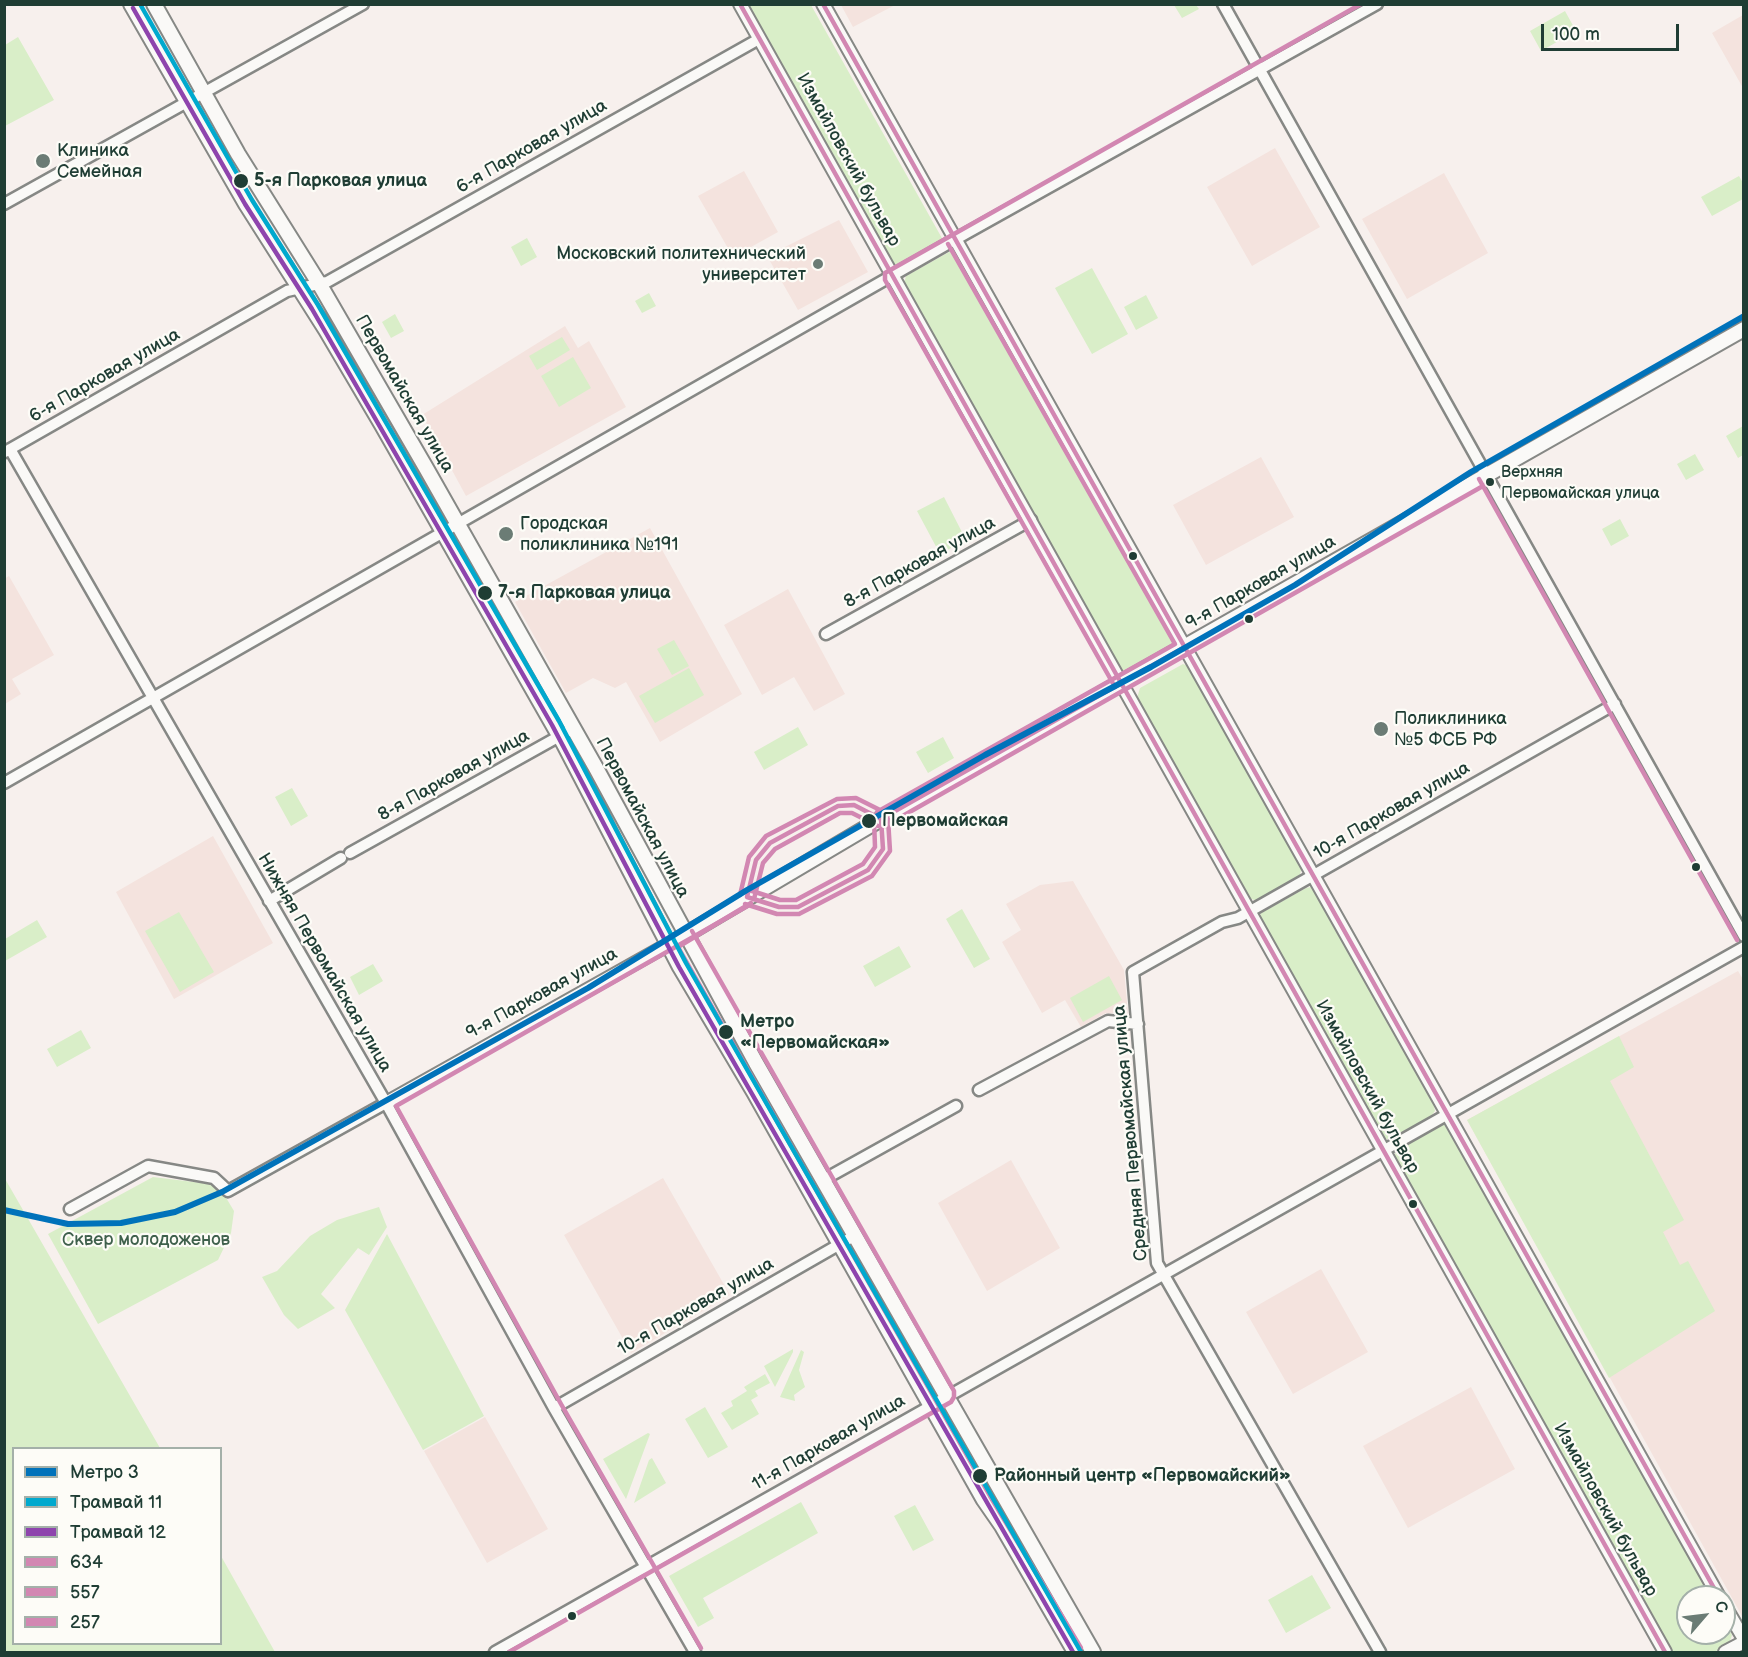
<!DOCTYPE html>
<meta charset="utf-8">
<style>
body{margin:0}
#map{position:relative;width:1748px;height:1657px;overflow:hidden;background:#f7f0ed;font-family:"Balsamiq Sans",sans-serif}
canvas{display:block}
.frame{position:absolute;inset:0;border:6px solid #1f3d34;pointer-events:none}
.legend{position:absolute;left:12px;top:1447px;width:210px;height:198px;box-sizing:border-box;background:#fdfcf7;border:2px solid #a4b0a9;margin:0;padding:8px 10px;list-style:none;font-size:18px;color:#1f3d34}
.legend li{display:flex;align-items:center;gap:12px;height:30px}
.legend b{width:30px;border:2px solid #a4b0a9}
.north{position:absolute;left:1676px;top:1585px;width:60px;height:60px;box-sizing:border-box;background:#fdfcf7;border:2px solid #a4b0a9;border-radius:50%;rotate:62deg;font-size:16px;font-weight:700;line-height:24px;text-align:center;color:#1f3d34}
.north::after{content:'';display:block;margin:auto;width:21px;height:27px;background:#6b7c75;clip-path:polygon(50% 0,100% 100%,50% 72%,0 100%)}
.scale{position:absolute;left:1541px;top:24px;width:138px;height:27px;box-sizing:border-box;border:3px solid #1f3d34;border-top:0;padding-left:8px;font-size:18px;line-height:21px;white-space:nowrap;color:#1f3d34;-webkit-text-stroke:4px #fdfcf7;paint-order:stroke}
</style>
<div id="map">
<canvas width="1748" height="1657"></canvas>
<div class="frame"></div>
<ul class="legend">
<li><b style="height:8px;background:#0072ba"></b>Метро 3</li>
<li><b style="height:8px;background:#00a9ce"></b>Трамвай 11</li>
<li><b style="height:8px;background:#8e44ad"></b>Трамвай 12</li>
<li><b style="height:8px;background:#d287b2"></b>634</li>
<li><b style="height:8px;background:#d287b2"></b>557</li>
<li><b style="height:8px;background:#d287b2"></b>257</li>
</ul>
<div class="north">С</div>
<div class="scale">100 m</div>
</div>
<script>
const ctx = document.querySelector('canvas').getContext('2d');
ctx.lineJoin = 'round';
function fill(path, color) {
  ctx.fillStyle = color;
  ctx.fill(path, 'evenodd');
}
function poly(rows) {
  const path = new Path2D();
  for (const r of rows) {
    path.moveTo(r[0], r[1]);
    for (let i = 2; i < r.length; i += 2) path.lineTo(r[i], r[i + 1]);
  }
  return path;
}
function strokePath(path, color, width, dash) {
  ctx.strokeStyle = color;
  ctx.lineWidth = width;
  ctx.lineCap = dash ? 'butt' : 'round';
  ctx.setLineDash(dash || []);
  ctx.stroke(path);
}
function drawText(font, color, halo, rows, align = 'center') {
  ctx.font = font + ' "Balsamiq Sans",sans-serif';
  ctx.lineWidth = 4.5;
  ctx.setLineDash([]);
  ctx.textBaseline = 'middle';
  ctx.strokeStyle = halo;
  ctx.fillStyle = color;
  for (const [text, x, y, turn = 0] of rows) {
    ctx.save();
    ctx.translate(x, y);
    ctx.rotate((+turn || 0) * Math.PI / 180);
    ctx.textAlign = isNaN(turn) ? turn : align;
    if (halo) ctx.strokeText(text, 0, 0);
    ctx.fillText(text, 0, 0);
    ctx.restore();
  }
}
const built = poly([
 [841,5,895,5,853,27],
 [1743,15,1743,88,1712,33],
 [1275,148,1320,227,1252,266,1207,187],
 [744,171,778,232,733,257,698,196],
 [1444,173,1488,253,1407,299,1362,219],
 [839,220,868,272,798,310,767,256],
 [565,326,578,348,589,341,626,407,466,496,422,415],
 [1261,457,1294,517,1206,565,1173,505],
 [650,528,742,694,660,742,626,682,615,688,593,678,566,693,515,602],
 [9,576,54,655,12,679,21,694,5,704,4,579],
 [788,589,845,694,814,711,794,677,762,695,724,625],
 [213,836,273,943,174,999,116,892],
 [1073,881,1124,970,1128,1014,1106,1013,1081,1027,1065,1000,1042,1013,1002,942,1021,930,1006,904,1040,885],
 [1738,971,1744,981,1742,1616,1467,1120],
 [1011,1160,1060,1248,987,1291,938,1203],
 [663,1178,730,1295,631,1353,564,1235],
 [1321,1269,1368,1352,1293,1394,1246,1312],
 [1471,1387,1515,1469,1408,1528,1363,1446],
 [485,1417,548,1529,487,1563,424,1451]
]);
const green = poly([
 [745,5,811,5,943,240,894,266],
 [1174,5,1196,5,1199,9,1182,18],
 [1565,11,1576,31,1541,51,1530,31],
 [18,37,54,100,5,126,5,45],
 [1739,176,1743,183,1743,199,1712,216,1701,197],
 [527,238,537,257,521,266,511,247],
 [951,251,956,251,1176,643,1130,671,1122,670,904,283,906,276],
 [1092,268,1128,334,1092,354,1055,288],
 [649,293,656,306,642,313,635,301],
 [1146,295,1158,318,1136,330,1124,307],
 [395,314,404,331,391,338,382,322],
 [562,337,570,350,537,370,529,356],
 [573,357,591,388,559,407,541,376],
 [1743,426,1743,455,1738,458,1726,436],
 [1695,454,1704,470,1686,480,1677,464],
 [944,497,966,540,940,554,917,511],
 [1620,519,1629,536,1611,546,1602,529],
 [674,640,689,666,672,675,657,649],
 [1183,664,1190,667,1302,865,1300,875,1258,901,1248,898,1137,698,1140,688],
 [689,668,704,695,655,723,639,696],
 [798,727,808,745,764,770,754,752],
 [943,737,954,758,928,773,916,752],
 [292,788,308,816,291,826,275,797],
 [1311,887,1434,1106,1435,1111,1431,1116,1389,1139,1384,1139,1259,918,1261,913,1306,888],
 [962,909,990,959,974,968,946,919],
 [179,912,214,972,180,992,145,931],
 [37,920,47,937,5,961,5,939],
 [899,946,911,967,875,987,863,966],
 [373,964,383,981,359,995,350,977],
 [1109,976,1122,1000,1083,1022,1070,998],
 [81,1030,91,1048,57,1067,47,1049],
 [1619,1036,1634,1067,1610,1081,1684,1220,1663,1232,1680,1265,1688,1261,1715,1311,1609,1378,1467,1120],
 [1444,1124,1711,1597,1688,1597,1688,1633,1724,1633,1724,1620,1732,1635,1729,1644,1714,1652,1671,1652,1394,1160,1396,1150],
 [4,1177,160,1448,14,1448,14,1644,220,1644,221,1556,275,1652,5,1652],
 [153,1177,210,1184,222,1191,234,1211,231,1233,218,1260,98,1324,48,1234],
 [379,1207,387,1227,369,1255,358,1248,321,1294,335,1308,298,1329,284,1315,262,1277,277,1271,310,1236,337,1220],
 [387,1234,484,1416,423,1450,345,1310],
 [793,1349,793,1352,775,1387,764,1366],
 [801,1350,804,1352,799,1370,805,1387,794,1395,795,1401,780,1397],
 [765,1374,770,1383,755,1391,758,1396,751,1400,759,1414,732,1430,721,1413,733,1406,731,1401,747,1391,744,1387],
 [705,1407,728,1447,708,1458,685,1419],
 [648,1433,650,1434,626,1499,603,1459],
 [652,1458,666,1483,634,1503,649,1460],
 [801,1502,818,1533,703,1598,714,1618,698,1627,669,1576],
 [915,1505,934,1540,913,1551,894,1516],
 [1312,1575,1331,1608,1286,1633,1268,1600]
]);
const minor = poly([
 [1223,4,1744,936],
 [4,204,363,4],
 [10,449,386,1103,554,1408,695,1652],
 [5,452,287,291,327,282,759,39],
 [826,634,1031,520],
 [4,783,965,234,1377,4],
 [350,853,574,728],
 [269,901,341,858],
 [979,1090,1108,1021,1138,1024],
 [823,1180,956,1106],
 [70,1209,148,1166,214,1178,228,1191,386,1103],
 [554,1408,854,1236],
 [495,1652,1744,947],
 [1380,1652,1157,1263,1133,972,1222,922,1238,918,1615,704]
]);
const tertiary = poly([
 [740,4,1665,1652],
 [823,4,1719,1597],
 [386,1103,685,935],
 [1724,1605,1744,1639],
 [1725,1652,1744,1642]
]);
const secondary = poly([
 [131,4,246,204,326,330,382,425,564,744,680,967,754,1092,984,1500,1002,1526,1075,1652],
 [154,4,238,154,320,285,426,468,596,768,756,1063,1093,1652],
 [685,935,881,819,1744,329]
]);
const bus1 = poly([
 [740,4,1665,1652],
 [823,4,1719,1597],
 [881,819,1185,647],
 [747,897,779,907,798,907,868,870,883,849,881,819],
 [747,897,756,860,770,843,838,806,854,805,881,819]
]);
const bus2 = poly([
 [1479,479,1737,940],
 [885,826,1490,482],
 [754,899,763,863,775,849,840,813,852,813,878,826],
 [745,904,777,914,799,914,872,876,890,851,888,819],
 [701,1648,561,1404,396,1106,751,904],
 [509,1652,951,1402,954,1397,954,1391,692,931]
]);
const bus3 = poly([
 [1115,687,885,280,885,273,1361,4],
 [877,812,1175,644,948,244],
 [749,890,780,900,796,900,863,864,875,847,874,819],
 [740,895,749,857,766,836,837,799,856,798,884,812],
 [751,903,678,947,990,1496,1081,1648]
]);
const tram1 = poly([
 [140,4,252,200,318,305,559,721,686,963,1081,1652]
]);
const tram2 = poly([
 [133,8,245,204,312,309,552,725,679,967,1073,1652]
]);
const metro1 = poly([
 [4,1210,68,1224,121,1223,175,1212,222,1192,588,988,747,890,985,755,1151,667,1295,585,1471,472,1744,316]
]);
const markers = [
 [43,161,8,"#6b7c75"],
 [241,181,8,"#1f3d34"],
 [818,264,6,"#6b7c75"],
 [1490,482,5,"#1f3d34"],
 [506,534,8,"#6b7c75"],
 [1133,556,5,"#1f3d34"],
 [485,593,8,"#1f3d34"],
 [1249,619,5,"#1f3d34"],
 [1381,729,8,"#6b7c75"],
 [869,821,8,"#1f3d34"],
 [1696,867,5,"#1f3d34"],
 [726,1032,8,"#1f3d34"],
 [1413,1204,5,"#1f3d34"],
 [980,1476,8,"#1f3d34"],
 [572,1616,5,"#1f3d34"]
];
const busNames = [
 ["Верхняя",1501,473],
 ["Первомайская улица",1501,494]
];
const streetNames = [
 ["6-я Парковая улица",532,147,-30],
 ["Измайловский бульвар",848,160,61],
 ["6-я Парковая улица",105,376,-30],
 ["Первомайская улица",404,394,60],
 ["8-я Парковая улица",920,563,-29],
 ["9-я Парковая улица",1261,583,-30],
 ["8-я Парковая улица",454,776,-29],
 ["10-я Парковая улица",1392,811,-30],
 ["Первомайская улица",642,818,62],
 ["Нижняя Первомайская улица",324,963,60],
 ["9-я Парковая улица",542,994,-29],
 ["Измайловский бульвар",1367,1087,61],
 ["Средняя Первомайская улица",1131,1133,-95],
 ["10-я Парковая улица",696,1307,-30],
 ["11-я Парковая улица",829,1443,-30],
 ["Измайловский бульвар",1605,1510,61]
];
const poiNames = [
 ["Клиника",57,151],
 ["Семейная",57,172],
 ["Московский политехнический",806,254,"right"],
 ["университет",806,275,"right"],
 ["Городская",520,524],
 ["поликлиника №191",520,545],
 ["Поликлиника",1394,719],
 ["№5 ФСБ РФ",1394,740]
];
const stopNames = [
 ["5-я Парковая улица",254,181],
 ["7-я Парковая улица",498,593],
 ["Первомайская",882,821],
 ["Метро",740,1022],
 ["«Первомайская»",740,1043],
 ["Районный центр «Первомайский»",994,1476]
];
const parkNames = [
 ["Сквер молодоженов",146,1240]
];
fill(built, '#f4e3de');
fill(green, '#d9eec8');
strokePath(minor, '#868885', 15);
strokePath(tertiary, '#868885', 16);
strokePath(secondary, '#868885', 18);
strokePath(minor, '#faf9f7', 10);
strokePath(tertiary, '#faf9f7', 12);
strokePath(secondary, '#faf9f7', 14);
strokePath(bus1, '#d287b2', 4.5);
strokePath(bus2, '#d287b2', 4.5);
strokePath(bus3, '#d287b2', 4.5);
strokePath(tram1, '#00a9ce', 4.5);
strokePath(tram2, '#8e44ad', 4.5);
strokePath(metro1, '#0072ba', 6);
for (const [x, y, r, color] of markers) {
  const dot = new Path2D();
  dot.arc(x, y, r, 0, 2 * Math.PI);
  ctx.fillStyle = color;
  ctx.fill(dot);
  strokePath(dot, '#fdfcf7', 2);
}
drawText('16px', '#1f3d34', '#fdfcf7', busNames, 'left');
drawText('18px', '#1f3d34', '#fdfcf7', streetNames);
drawText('18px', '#1f3d34', '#fdfcf7', poiNames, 'left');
drawText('bold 18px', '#1f3d34', '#fdfcf7', stopNames, 'left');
drawText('18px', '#3f604c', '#fdfcf7', parkNames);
</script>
